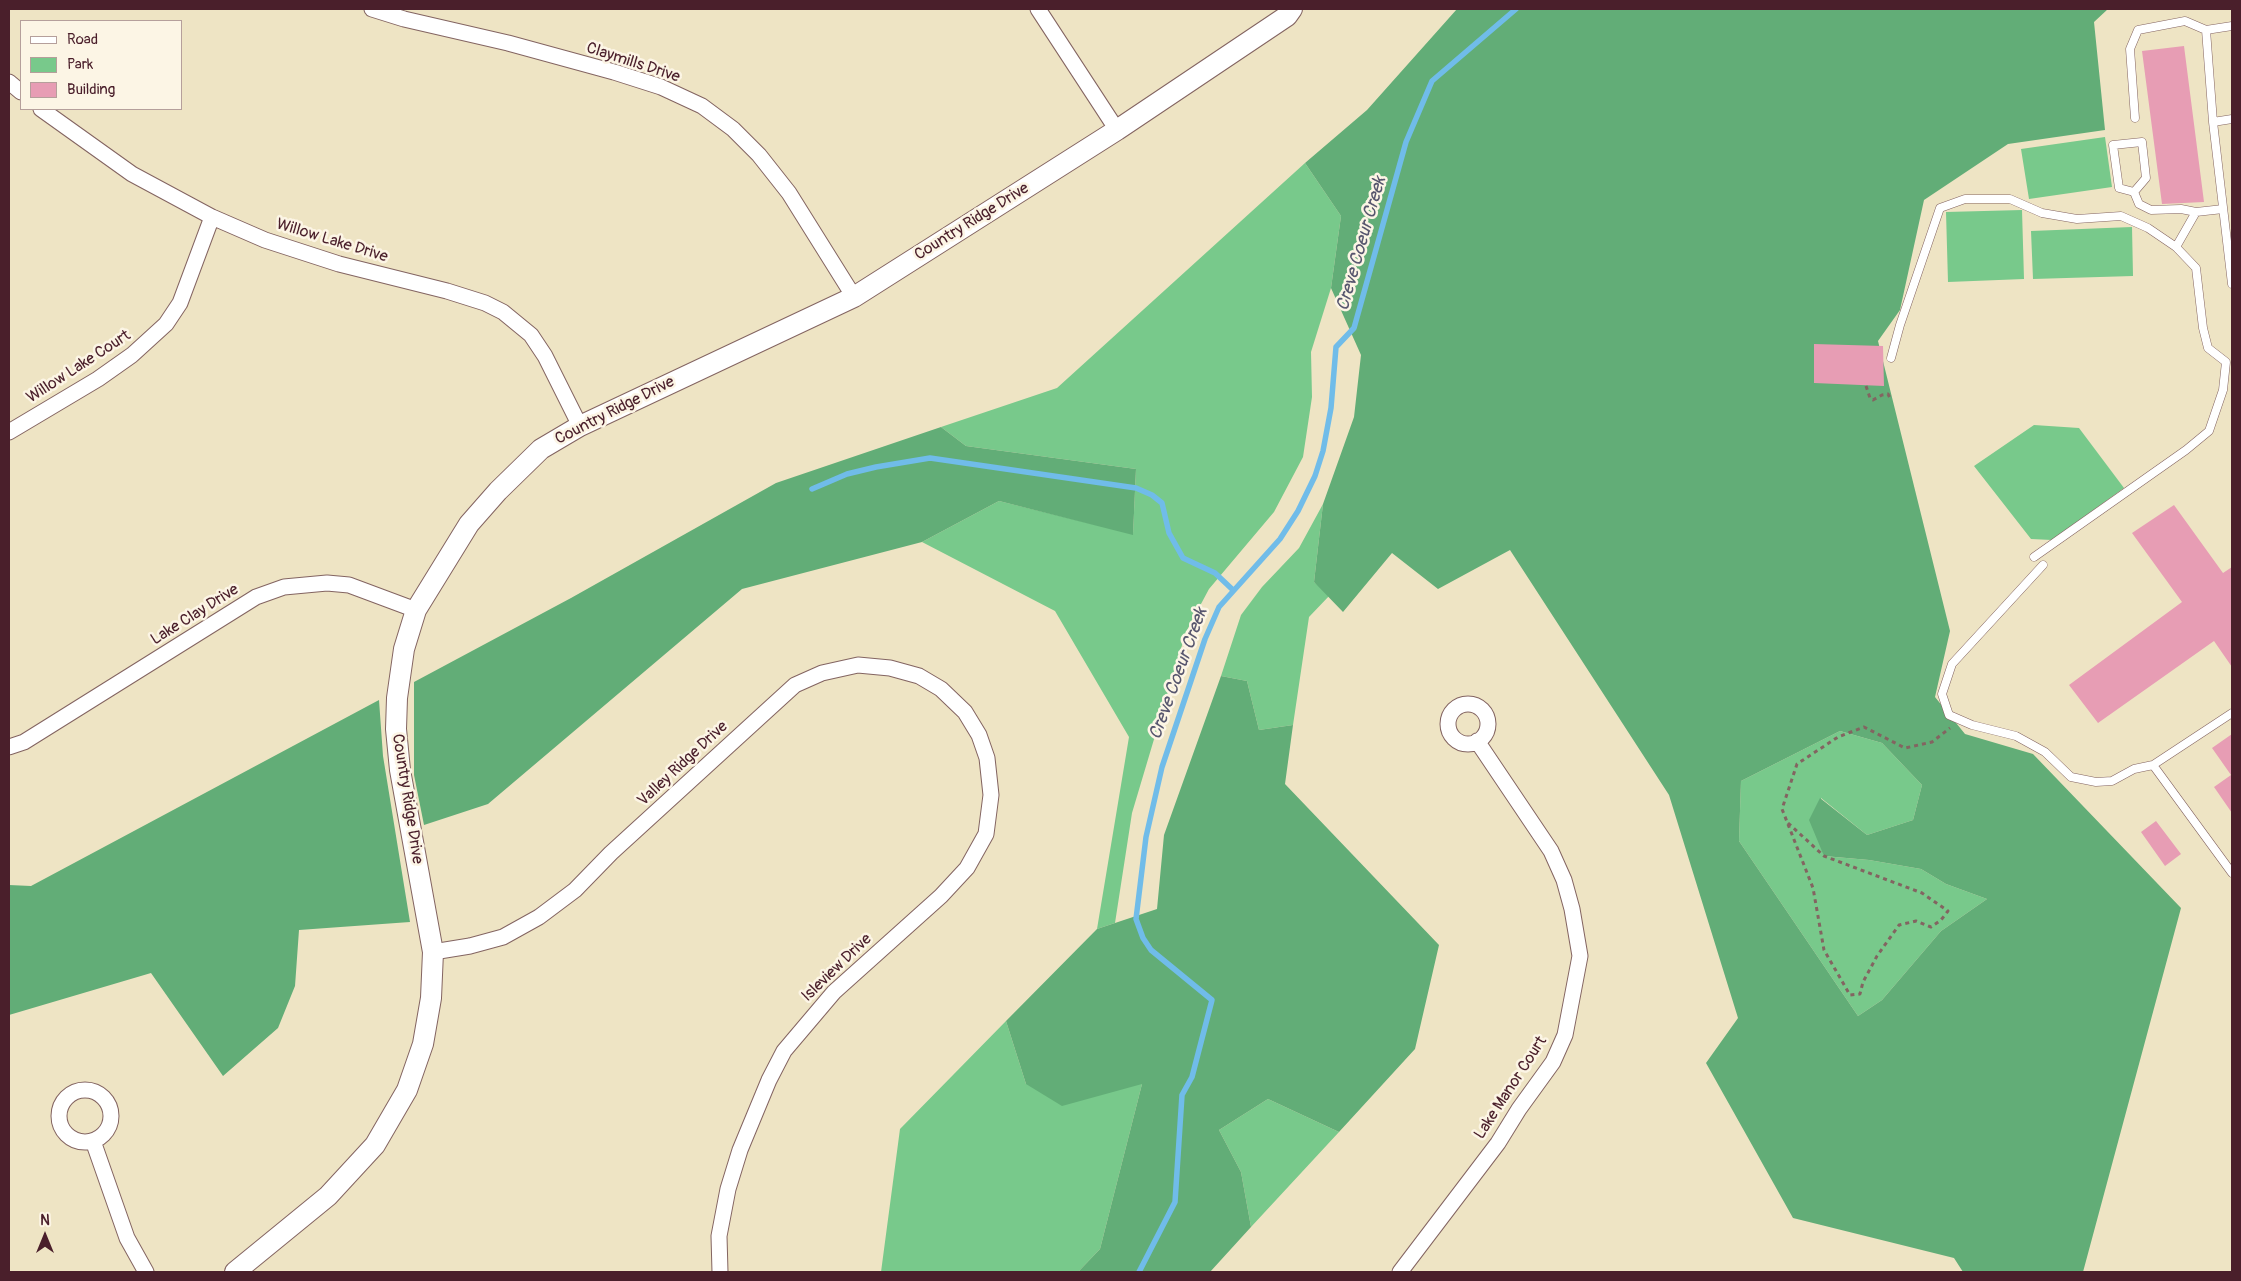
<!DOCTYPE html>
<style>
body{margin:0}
#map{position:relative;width:2241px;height:1281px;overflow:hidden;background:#eee4c4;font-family:Pangolin,sans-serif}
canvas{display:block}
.frame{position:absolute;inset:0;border:10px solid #4a1f2b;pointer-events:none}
.legend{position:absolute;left:20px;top:20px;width:162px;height:90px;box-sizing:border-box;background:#fcf5e5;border:1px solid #b59f9b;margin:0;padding:6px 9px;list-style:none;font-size:15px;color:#4a1f2b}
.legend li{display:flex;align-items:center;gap:10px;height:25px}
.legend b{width:25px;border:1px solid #b59f9b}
.north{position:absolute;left:20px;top:1211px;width:50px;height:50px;-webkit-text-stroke:4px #fcf5e5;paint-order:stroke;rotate:0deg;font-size:14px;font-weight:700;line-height:20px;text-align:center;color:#4a1f2b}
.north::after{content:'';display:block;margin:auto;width:18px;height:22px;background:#4a1f2b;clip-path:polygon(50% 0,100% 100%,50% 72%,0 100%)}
</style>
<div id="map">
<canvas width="2241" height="1281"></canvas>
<div class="frame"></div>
<ul class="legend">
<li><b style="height:6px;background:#fff"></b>Road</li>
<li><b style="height:14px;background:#78c98b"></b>Park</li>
<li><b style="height:14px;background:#e79db4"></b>Building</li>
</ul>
<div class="north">N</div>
</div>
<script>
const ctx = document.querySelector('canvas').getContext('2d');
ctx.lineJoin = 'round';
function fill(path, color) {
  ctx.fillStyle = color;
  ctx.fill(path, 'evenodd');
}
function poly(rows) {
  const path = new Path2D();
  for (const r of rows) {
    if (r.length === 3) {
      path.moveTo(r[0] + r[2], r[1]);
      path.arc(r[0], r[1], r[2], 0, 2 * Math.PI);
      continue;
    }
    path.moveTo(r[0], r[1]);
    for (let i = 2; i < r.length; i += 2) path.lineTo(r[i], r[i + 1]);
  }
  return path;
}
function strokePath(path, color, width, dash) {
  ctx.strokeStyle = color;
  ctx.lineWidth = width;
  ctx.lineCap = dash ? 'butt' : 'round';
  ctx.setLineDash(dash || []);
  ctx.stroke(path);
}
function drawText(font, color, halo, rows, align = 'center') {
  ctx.font = font + ' Pangolin,sans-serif';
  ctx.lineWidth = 5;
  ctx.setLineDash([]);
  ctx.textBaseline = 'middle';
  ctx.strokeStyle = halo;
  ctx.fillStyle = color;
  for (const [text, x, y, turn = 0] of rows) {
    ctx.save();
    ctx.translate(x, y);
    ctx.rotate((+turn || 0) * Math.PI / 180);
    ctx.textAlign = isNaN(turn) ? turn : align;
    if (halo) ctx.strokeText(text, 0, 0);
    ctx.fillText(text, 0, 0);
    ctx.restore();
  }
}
const green = poly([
 [2105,137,2112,187,2029,199,2021,149],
 [1305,163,1341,216,1331,288,1311,352,1312,397,1303,457,1274,512,1209,589,1186,632,1132,813,1115,923,1097,929,1129,737,1055,611,922,542,999,501,1133,534,1136,469,966,446,941,427,1057,388],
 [2022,210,2024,279,1948,282,1946,212],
 [2132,227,2133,276,2033,279,2031,231],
 [2034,425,2079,428,2124,488,2052,540,2031,539,1974,466],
 [1323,504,1314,582,1330,595,1309,617,1293,725,1259,730,1247,681,1221,676,1241,615,1262,587,1299,548],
 [1840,731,1882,743,1922,785,1913,820,1867,835,1821,798,1824,856,1869,860,1921,869,1946,884,1987,899,1941,931,1882,1000,1858,1016,1739,841,1741,781],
 [1006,1021,1026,1084,1142,1084,1100,1249,1078,1272,881,1272,900,1129],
 [1268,1099,1339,1132,1251,1227,1241,1172,1219,1130]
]);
const forest = poly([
 [1457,9,2108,9,2094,22,2105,130,2008,144,1924,200,1900,310,1878,341,1950,631,1935,697,1965,734,2033,754,2181,908,2083,1272,1963,1272,1954,1258,1793,1218,1706,1063,1738,1018,1669,795,1510,550,1438,589,1392,553,1343,612,1314,582,1323,504,1354,417,1361,355,1331,288,1341,216,1305,163,1367,110],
 [1840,731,1882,743,1922,785,1913,820,1867,835,1820,798,1809,820,1824,856,1869,860,1921,869,1946,884,1987,899,1941,931,1882,1000,1858,1016,1739,841,1741,781],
 [941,427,966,446,1136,469,1133,535,999,501,922,542,742,589,488,804,424,825,414,775,414,682,571,598,776,483],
 [1221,676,1247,681,1259,730,1293,725,1285,784,1439,945,1415,1049,1339,1132,1268,1099,1219,1130,1241,1172,1251,1227,1210,1272,1078,1272,1100,1249,1142,1084,1062,1106,1026,1084,1006,1021,1097,929,1157,909,1164,835],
 [379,700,383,756,410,922,299,930,295,986,278,1028,223,1076,151,973,9,1015,9,885,31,886]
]);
const stream = poly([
 [812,489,847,474,876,467,930,458,1136,488,1152,495,1162,503,1169,533,1183,558,1215,573,1233,590],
 [1139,1272,1175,1202,1182,1095,1192,1077,1212,1000,1151,950,1143,938,1136,919,1146,837,1162,767,1205,639,1219,607,1280,539,1298,511,1315,476,1323,451,1331,408,1336,347,1354,328,1406,142,1432,81,1516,9]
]);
const building = poly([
 [2184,46,2204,202,2162,204,2142,51],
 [1814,344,1883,346,1884,386,1814,383],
 [2174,505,2223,573,2232,567,2232,667,2214,641,2098,723,2069,685,2182,602,2132,533],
 [2232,734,2232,813,2214,787,2231,775,2212,748],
 [2156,821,2181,854,2165,866,2141,832]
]);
const path = poly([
 [1866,386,1870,398,1873,400,1882,395,1888,394,1891,400],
 [1788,823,1824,856,1922,893,1948,911,1941,920,1931,927,1916,921,1899,925,1877,956,1863,982,1860,994,1850,995,1824,950,1813,888,1782,809,1797,764,1838,737,1864,727,1905,748,1932,742,1950,728]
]);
const service = poly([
 [2135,118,2130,49,2138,30,2185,21,2206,30],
 [2232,119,2213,122,2232,284],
 [2213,122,2206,30,2232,26],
 [2134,192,2119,188,2113,145,2142,142,2146,178,2134,192,2139,204,2151,210,2181,209,2196,212],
 [2176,247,2196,212,2223,209],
 [1891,358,1900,325,1940,208,1965,199,2010,199,2042,213,2077,219,2121,216,2148,228,2176,247,2196,268,2203,328,2208,348,2226,362,2223,390,2209,431,2186,450,2034,557],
 [2043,565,1952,664,1942,694,1949,715,1972,725,2016,736,2045,752,2071,777,2096,782,2112,781,2134,769,2153,765],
 [2232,713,2153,765,2232,873]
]);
const minor = poly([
 [372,9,404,19,508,43,614,72,661,87,702,106,733,129,759,155,789,193,854,297],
 [1038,9,1117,130],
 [9,82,21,92],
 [41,109,132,174,212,217,265,240,339,264,447,291,485,303,503,312,531,335,545,356,580,426],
 [9,432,98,379,132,355,166,324,180,303,212,217],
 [1468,724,20],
 [9,747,24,742,256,597,284,587,327,583,349,585,416,610],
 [433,952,470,946,503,937,539,917,575,890,611,853,795,685,822,673,858,665,890,668,919,676,941,689,965,712,979,735,987,758,991,795,986,834,967,868,941,896,834,992,784,1051,769,1080,740,1150,728,1189,719,1236,720,1272],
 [85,1116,26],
 [93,1141,127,1238,146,1272],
 [1400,1272,1498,1143,1519,1109,1553,1062,1565,1035,1580,956,1572,909,1564,880,1551,851,1477,741]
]);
const tertiary = poly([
 [235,1272,328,1196,375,1145,407,1090,423,1044,431,998,433,952,400,770,396,729,397,698,404,649,416,610,469,524,498,491,541,449,580,426,854,297,1117,130,1287,16,1292,9]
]);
const streetNames = [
 ["Claymills Drive",633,63,18],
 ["Country Ridge Drive",972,222,-32],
 ["Willow Lake Drive",332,241,17],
 ["Willow Lake Court",79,367,-33],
 ["Country Ridge Drive",615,411,-27],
 ["Lake Clay Drive",195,615,-32],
 ["Valley Ridge Drive",683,764,-43],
 ["Country Ridge Drive",407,799,81],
 ["Isleview Drive",837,968,-44],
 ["Lake Manor Court",1511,1088,-57]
];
const waterNames = [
 ["Creve Coeur Creek",1362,244,-74],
 ["Creve Coeur Creek",1179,674,-70]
];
fill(green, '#78c98b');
fill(forest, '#62ad77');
strokePath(stream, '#70bce9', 5.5);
fill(building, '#e79db4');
strokePath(service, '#836461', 9);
strokePath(minor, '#836461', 17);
strokePath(tertiary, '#836461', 22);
strokePath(path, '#836461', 3, [4, 4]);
strokePath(service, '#fff', 8);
strokePath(minor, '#fff', 15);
strokePath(tertiary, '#fff', 20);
drawText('16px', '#4a1f2b', '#fcf5e5', streetNames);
drawText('italic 18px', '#57566e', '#fcf5e5', waterNames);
</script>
